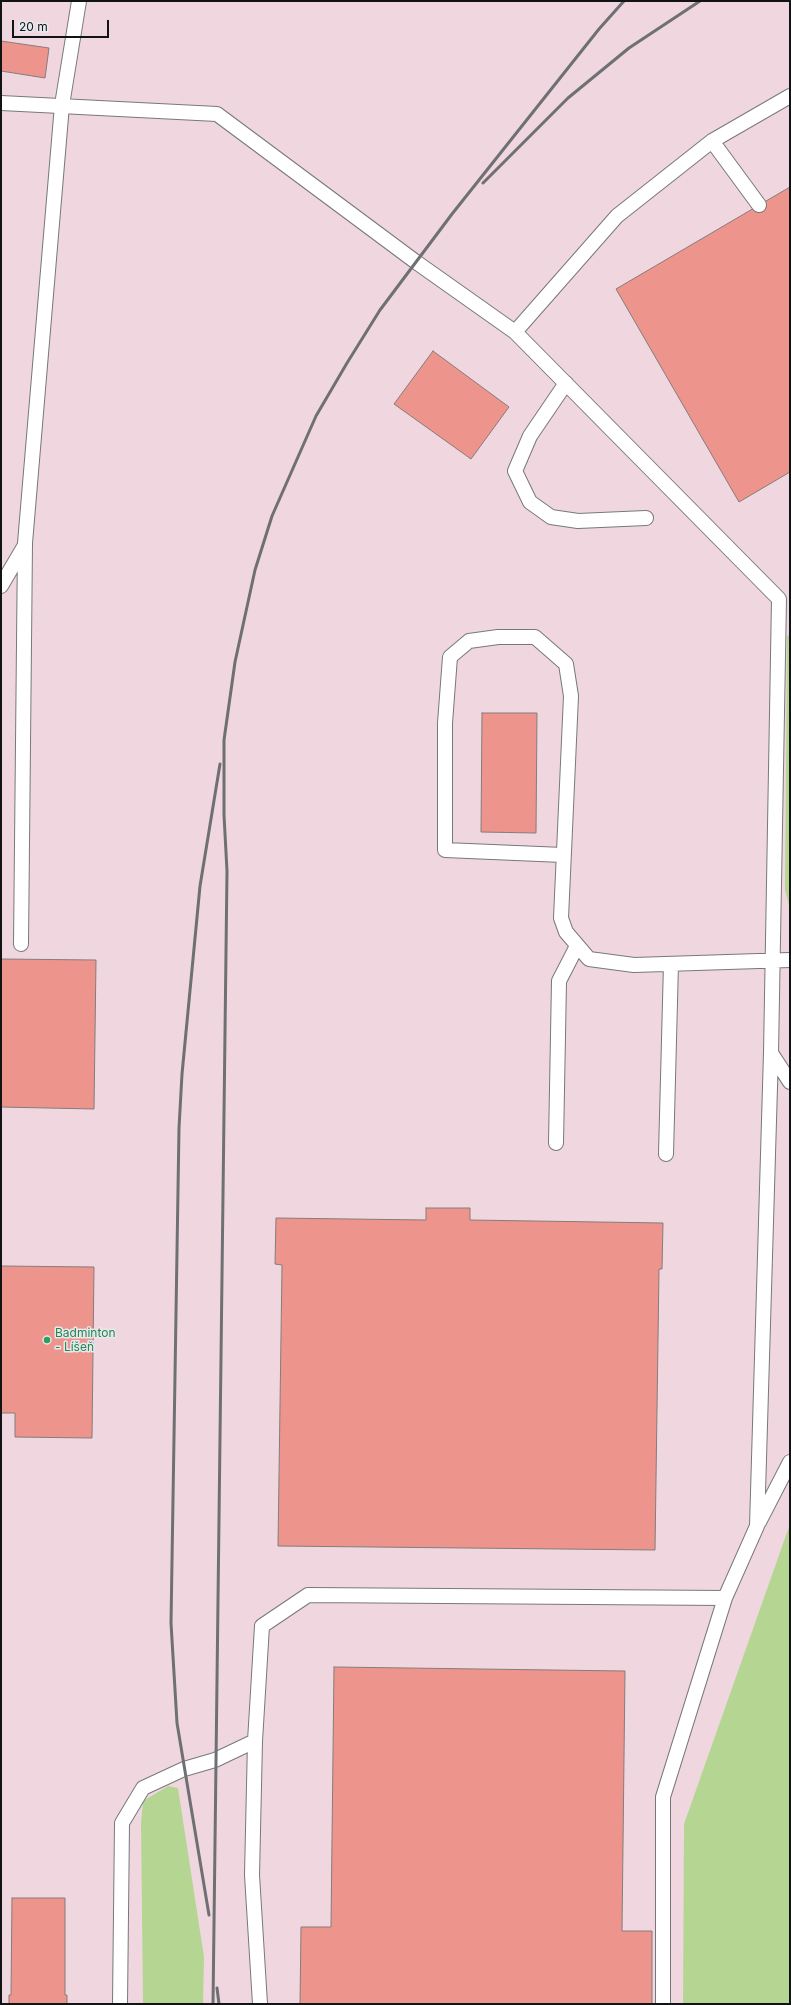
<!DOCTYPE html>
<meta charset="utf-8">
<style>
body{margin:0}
#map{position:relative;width:791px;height:2005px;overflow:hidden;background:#e6e8ee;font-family:Inter,sans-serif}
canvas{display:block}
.frame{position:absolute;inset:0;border:2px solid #121315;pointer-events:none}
.scale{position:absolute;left:12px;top:20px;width:97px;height:18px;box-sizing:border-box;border:2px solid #121315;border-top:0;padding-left:5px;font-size:12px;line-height:14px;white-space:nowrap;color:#121315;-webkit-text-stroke:3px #e6e8ee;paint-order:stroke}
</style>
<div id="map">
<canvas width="791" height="2005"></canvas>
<div class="frame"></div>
<div class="scale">20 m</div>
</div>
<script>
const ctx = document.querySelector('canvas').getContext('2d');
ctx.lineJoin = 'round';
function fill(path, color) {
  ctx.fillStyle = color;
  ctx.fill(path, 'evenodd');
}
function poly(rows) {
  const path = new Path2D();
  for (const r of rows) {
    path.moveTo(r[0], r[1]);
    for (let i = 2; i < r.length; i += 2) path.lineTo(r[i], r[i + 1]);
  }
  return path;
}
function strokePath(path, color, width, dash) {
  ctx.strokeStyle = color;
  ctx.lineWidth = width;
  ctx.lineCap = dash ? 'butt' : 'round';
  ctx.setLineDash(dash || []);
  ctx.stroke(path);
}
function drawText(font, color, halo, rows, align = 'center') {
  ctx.font = font + ' Inter,sans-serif';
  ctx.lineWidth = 3;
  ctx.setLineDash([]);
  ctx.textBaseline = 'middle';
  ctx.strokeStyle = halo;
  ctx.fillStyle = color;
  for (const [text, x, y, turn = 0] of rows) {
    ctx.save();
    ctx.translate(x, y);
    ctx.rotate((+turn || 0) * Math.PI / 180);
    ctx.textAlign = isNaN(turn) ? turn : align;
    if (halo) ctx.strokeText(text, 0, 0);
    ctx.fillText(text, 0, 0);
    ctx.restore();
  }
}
const industrial = poly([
 [1,1,790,1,790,2004,1,2004]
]);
const green = poly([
 [790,633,790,909,785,890,787,637],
 [790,1524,790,2004,683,2004,684,1824],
 [168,1786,178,1788,204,1957,203,2004,143,2004,141,1824,143,1801]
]);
const building = poly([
 [1,41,49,48,45,78,1,71,1,41],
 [790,187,790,472,739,502,616,289,790,187],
 [433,351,509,407,471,459,394,404,433,351],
 [482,713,537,713,536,833,481,832,482,713],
 [1,959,96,960,94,1109,1,1107,1,959],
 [426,1208,470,1208,470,1220,663,1223,662,1269,659,1269,655,1550,278,1546,282,1265,275,1264,276,1218,426,1220,426,1208],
 [1,1266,94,1267,92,1438,15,1437,15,1413,1,1413,1,1266],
 [334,1667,625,1671,622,1931,652,1931,652,2004,300,2004,301,1927,331,1927,334,1667],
 [12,1898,65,1898,65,1995,67,1995,67,2004,9,2004,9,1995,11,1995,12,1898]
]);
const lane = poly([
 [1,103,217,114,416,262,515,332,779,599,771,1053,757,1526,725,1598,308,1595,262,1626,255,1741,215,1760,184,1769,143,1788,122,1823,120,2004],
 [712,141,759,205],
 [515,332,617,216,712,141,790,96],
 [566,383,530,436,515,471,530,502,551,517,578,521,646,518],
 [1,586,25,545],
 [563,855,445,850,445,723,450,657,469,641,498,637,535,637,566,664,571,696,561,918,566,932,589,959,634,965,790,960],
 [21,944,25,543,62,105,79,1],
 [771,1053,790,1082],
 [556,1143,559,981,577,946],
 [666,1154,671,964],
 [759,1522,790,1462],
 [255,1741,252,1875,260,2004],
 [663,2004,663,1797,725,1598]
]);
const rail = poly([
 [483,183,568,98,629,48,700,1],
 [209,1915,177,1723,171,1623,179,1128,182,1074,200,886,220,764],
 [217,1988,219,2004],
 [213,2004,227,871,224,815,224,740,235,662,255,570,272,516,316,416,347,363,380,310,452,214,599,29,624,1]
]);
const markers = [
 [47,1340,4,"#2e9e5b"]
];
const leisureNames = [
 ["Badminton",55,1333],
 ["- Líšeň",55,1347]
];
fill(industrial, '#f0d7df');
fill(green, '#b5d692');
fill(building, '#ed948d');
strokePath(building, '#847d7c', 1);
strokePath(lane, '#77787e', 16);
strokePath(lane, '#fff', 14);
strokePath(rail, '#6e7073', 3);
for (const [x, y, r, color] of markers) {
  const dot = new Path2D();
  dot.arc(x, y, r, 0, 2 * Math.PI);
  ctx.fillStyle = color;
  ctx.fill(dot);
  strokePath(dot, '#e6e8ee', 1.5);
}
drawText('12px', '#27864d', '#e6e8ee', leisureNames, 'left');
</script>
